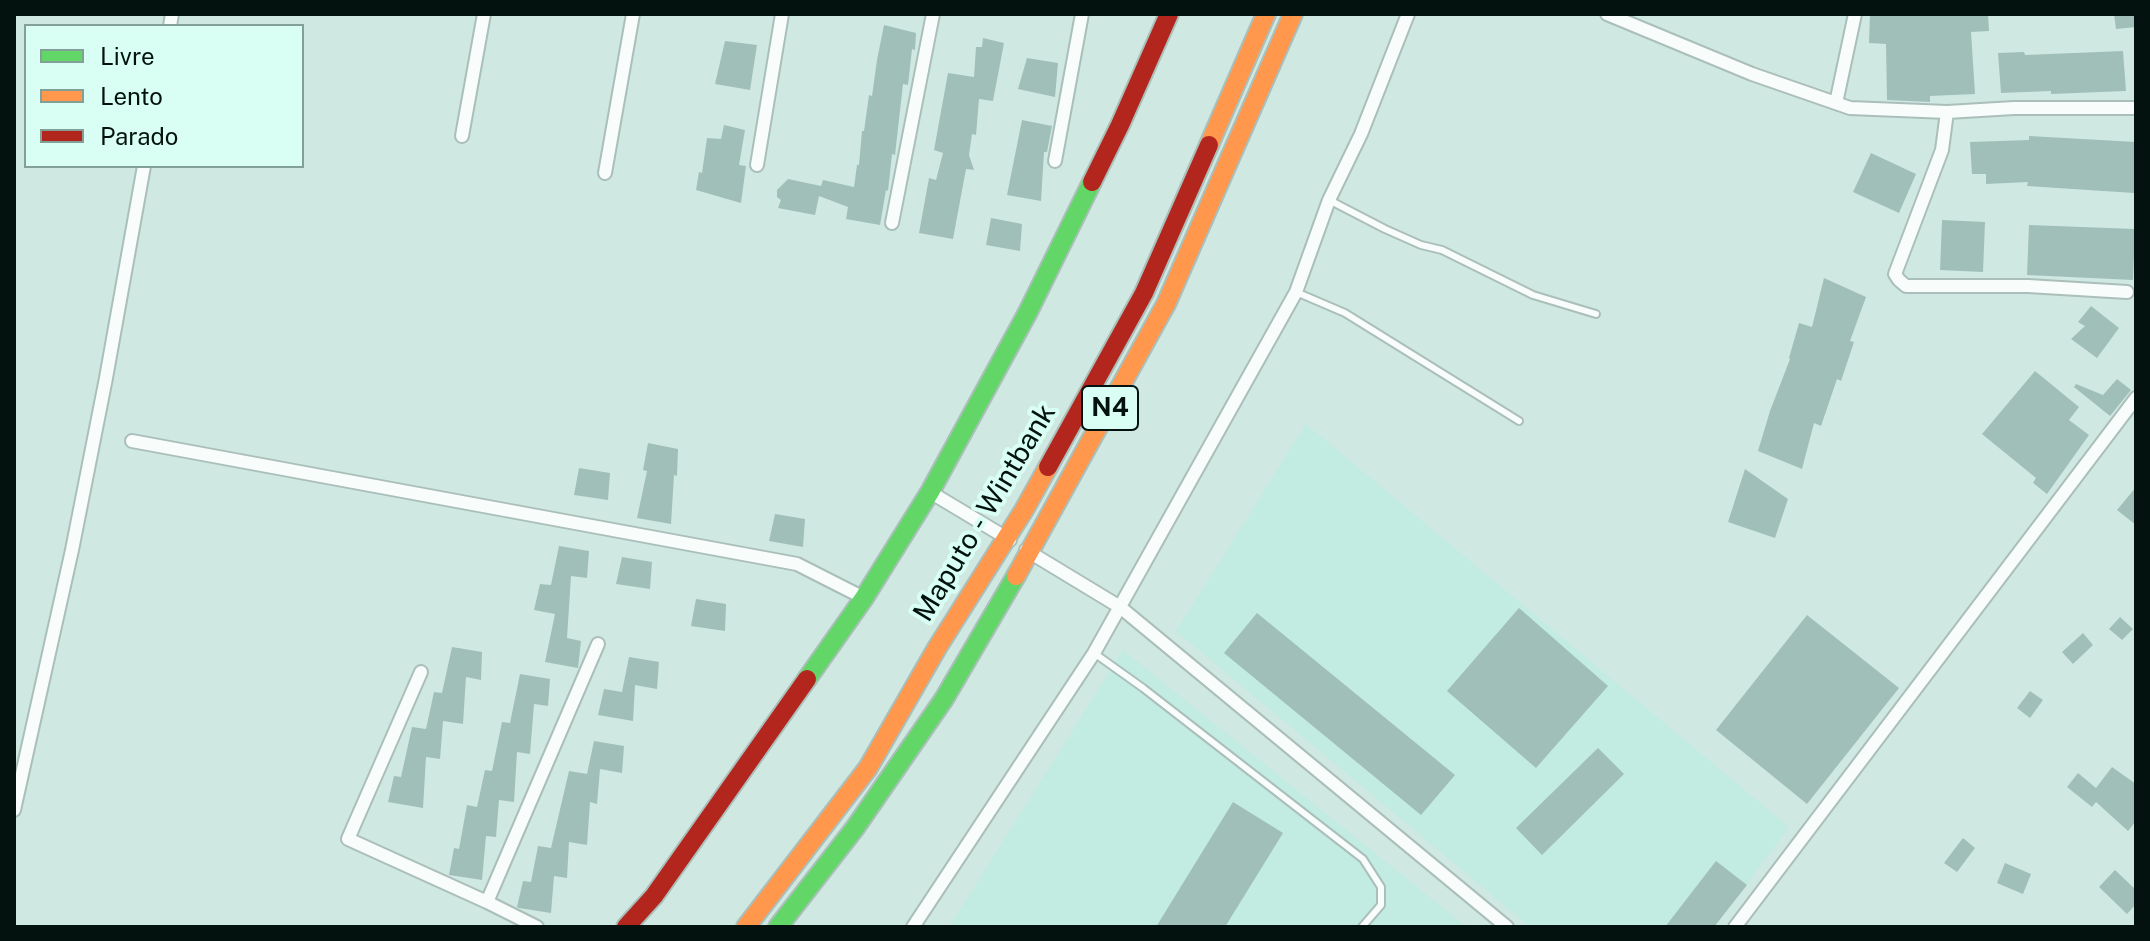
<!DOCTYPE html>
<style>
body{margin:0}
#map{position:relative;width:2150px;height:941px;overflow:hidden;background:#d0e8e2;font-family:"Public Sans",sans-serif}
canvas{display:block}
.frame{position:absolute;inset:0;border:16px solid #03120e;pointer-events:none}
.legend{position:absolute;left:24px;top:24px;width:280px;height:144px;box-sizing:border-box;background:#d9fef4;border:2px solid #83a098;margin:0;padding:10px 14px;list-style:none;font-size:24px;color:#03120e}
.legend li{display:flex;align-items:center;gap:16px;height:40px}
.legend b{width:40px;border:2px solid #83a098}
</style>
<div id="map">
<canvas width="2150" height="941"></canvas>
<div class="frame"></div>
<ul class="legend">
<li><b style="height:10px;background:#63d668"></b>Livre</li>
<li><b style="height:10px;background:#ff974d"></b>Lento</li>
<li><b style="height:10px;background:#b3261e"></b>Parado</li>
</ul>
</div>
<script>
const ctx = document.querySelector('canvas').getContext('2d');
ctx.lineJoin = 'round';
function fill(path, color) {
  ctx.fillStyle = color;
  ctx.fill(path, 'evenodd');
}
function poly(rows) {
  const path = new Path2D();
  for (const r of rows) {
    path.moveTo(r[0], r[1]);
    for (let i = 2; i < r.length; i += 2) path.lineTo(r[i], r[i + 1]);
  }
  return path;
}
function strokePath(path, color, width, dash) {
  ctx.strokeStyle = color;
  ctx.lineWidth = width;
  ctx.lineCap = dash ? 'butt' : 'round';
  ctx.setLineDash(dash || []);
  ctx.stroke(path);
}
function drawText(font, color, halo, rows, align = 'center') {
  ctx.font = font + ' "Public Sans",sans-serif';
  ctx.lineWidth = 8;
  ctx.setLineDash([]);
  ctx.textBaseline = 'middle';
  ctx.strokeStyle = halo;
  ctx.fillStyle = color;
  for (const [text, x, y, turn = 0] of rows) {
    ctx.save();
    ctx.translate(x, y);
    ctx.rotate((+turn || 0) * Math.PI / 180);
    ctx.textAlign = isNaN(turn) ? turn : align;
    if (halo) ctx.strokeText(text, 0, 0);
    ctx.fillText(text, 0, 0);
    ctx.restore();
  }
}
const built = poly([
 [1306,424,1789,827,1715,927,1530,927,1176,631],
 [1123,650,1467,927,949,927]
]);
const building = poly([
 [1870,14,1988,14,1989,31,1971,32,1975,94,1930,96,1930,102,1887,100,1886,44,1869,43],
 [2114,14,2135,14,2136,27,2116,29],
 [884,25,916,33,915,50,912,49,908,85,903,84,895,155,892,154,888,191,886,190,880,225,846,219,848,207,819,196,815,215,778,208,781,200,777,197,777,190,788,179,821,186,823,180,854,187,857,165,859,165,862,131,864,131,869,95,872,96,877,60],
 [983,38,1004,43,993,101,979,99,976,135,972,134,969,155,974,170,966,169,953,239,919,233,929,178,936,180,943,153,934,150,948,73,974,77,976,47,982,47],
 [725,41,757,45,750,90,715,84],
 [2123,51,2126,91,2051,94,2051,91,2001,93,1998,53,2024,52,2025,55],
 [1027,58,1058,63,1055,97,1018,89],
 [1022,120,1052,126,1047,152,1044,152,1041,201,1007,195],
 [724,125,745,130,739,165,746,166,741,203,696,190,699,172,702,173,707,138,721,139],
 [2029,136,2136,142,2134,193,2027,186,2028,182,1986,184,1986,174,1972,174,1970,142,2029,140],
 [1871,153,1916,174,1899,213,1853,192],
 [991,218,1022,224,1020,251,986,245],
 [1942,220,1985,222,1983,272,1940,270],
 [2029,225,2135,229,2133,280,2027,275],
 [1824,278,1866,297,1850,341,1854,342,1841,381,1837,379,1821,426,1814,423,1802,469,1758,451,1770,411,1790,359,1789,358,1799,323,1812,327],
 [2091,306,2119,328,2097,358,2071,339,2085,326,2078,322],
 [2035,371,2079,407,2069,420,2089,435,2047,494,2033,483,2036,478,1982,434],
 [2117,379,2131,390,2110,416,2074,387,2076,384,2103,395],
 [648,443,678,449,677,476,674,475,671,524,637,518,647,471,643,470],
 [579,468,610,473,608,500,574,495],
 [1745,469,1788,499,1775,538,1728,522],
 [2136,487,2136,525,2117,510],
 [775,514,805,519,803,547,769,541],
 [559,546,589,551,587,578,571,576,567,638,581,641,578,668,545,662,555,614,534,610,540,584,551,585],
 [622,557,652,562,650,589,616,584],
 [696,599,726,604,725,631,691,626],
 [1519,608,1608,686,1536,768,1447,691],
 [1257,613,1455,775,1421,815,1224,653],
 [1807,615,1899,688,1807,804,1716,730],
 [2120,617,2133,629,2122,640,2109,629],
 [2083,633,2093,645,2073,664,2062,652],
 [452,647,482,652,481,680,466,677,463,724,443,721,440,759,426,757,423,808,388,802,394,776,401,777,412,727,426,729,434,692,442,693],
 [629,657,659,662,657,689,635,685,633,721,598,715,604,689,622,692],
 [520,674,550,679,548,706,534,704,530,754,517,752,514,802,499,800,496,837,486,836,482,880,449,875,454,848,459,849,467,805,477,807,485,770,492,771,502,722,510,723],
 [2030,691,2043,700,2030,718,2017,708],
 [594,741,624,746,622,773,600,769,597,804,590,802,587,845,569,842,567,878,554,876,551,913,519,908,517,907,523,881,531,882,538,846,551,848,569,771,587,774],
 [1598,748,1624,774,1542,855,1516,828],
 [2112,767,2136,784,2136,821,2128,831,2096,802,2092,807,2067,787,2078,773,2096,788],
 [1233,802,1283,833,1225,927,1156,927],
 [1963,838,1975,848,1957,872,1944,863],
 [1716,861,1747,885,1714,927,1665,927],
 [2005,863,2031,874,2023,894,1997,883],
 [2115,870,2136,890,2136,904,2127,914,2099,887]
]);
const lane = poly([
 [1329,200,1385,229,1421,245,1442,250,1533,295,1596,314],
 [1296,292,1345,313,1519,421],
 [1094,653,1143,688,1363,859,1381,887,1381,905,1362,927]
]);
const street = poly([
 [1607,14,1752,74,1850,108,1947,112,2014,108,2136,108],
 [170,26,172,14],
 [1836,103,1855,14],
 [1947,112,1942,150,1895,274,1899,280,1906,286,2028,286,2127,292],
 [462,136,484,14],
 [1055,161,1082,14],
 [757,165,782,14],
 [605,173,633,14],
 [892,223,933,14],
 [132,441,797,564,864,598],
 [930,492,1010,540],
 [1026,550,1120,607,1507,927],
 [421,672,348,839,487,902,537,927],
 [14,810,72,550,106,378,144,166],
 [487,902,598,644],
 [913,927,1094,653,1296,292,1329,200,1361,134,1408,14],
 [1735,927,2136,398]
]);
const fast = poly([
 [807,679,864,598,930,492,1028,312,1092,182],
 [778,927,855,828,944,699,1016,576]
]);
const slow = poly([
 [1209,145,1266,14],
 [1016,576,1166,304,1293,14],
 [746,927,868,768,937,648,1024,510,1048,467]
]);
const jam = poly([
 [1092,182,1120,125,1169,14],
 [1048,467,1144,293,1209,145],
 [626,927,654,896,807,679]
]);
const shields = [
 [1110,408,56]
];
const shieldNames = [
 ["N4",1110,408]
];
const streetNames = [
 ["Maputo - Wintbank",985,513,-59]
];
fill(built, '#c2ebe1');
fill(building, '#a0bfb8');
strokePath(lane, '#abbfba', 10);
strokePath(street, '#abbfba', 16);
strokePath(fast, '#abbfba', 22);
strokePath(slow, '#abbfba', 22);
strokePath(jam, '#abbfba', 22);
strokePath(lane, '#f8fcfb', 6);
strokePath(street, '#f8fcfb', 12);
strokePath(fast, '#63d668', 18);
strokePath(slow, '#ff974d', 18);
strokePath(jam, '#b3261e', 18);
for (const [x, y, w] of shields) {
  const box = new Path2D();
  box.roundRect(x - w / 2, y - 22, w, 44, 6);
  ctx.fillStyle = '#d9fef4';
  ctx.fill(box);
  strokePath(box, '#03120e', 2);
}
drawText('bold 26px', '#03120e', null, shieldNames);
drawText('28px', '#03120e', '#d9fef4', streetNames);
</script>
